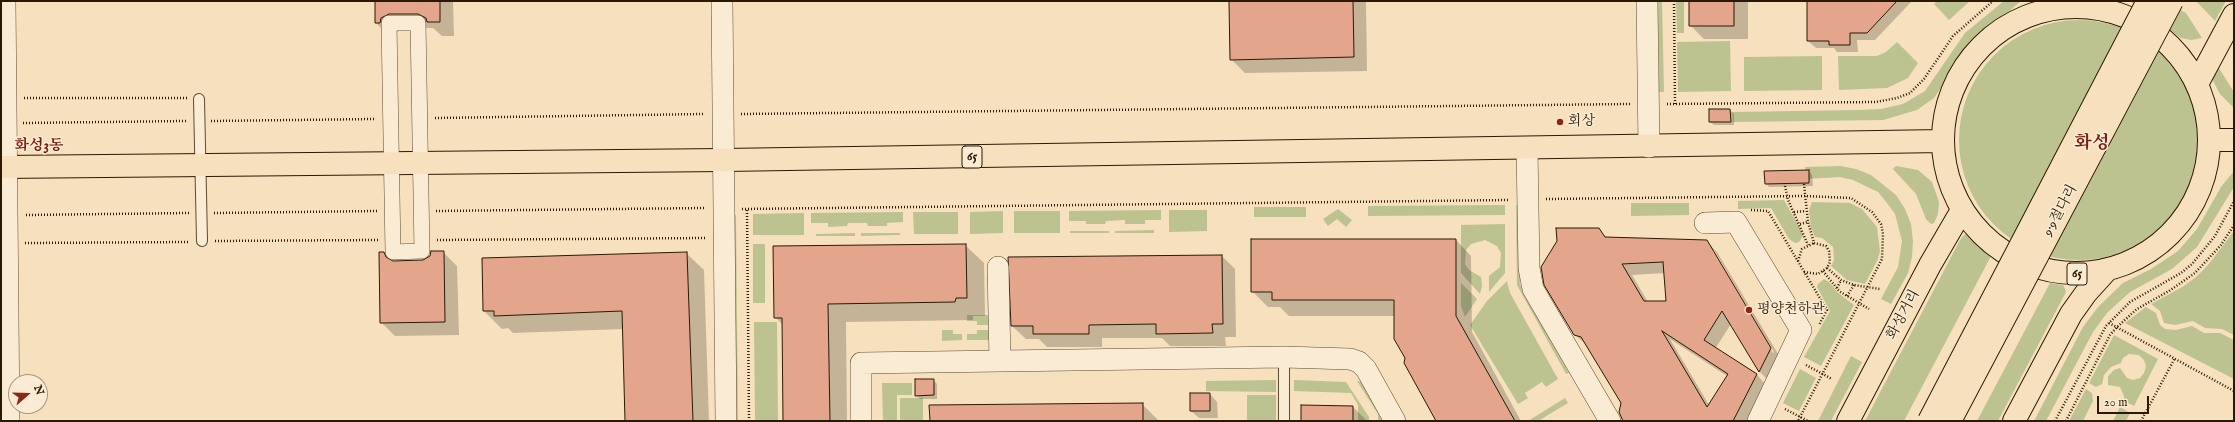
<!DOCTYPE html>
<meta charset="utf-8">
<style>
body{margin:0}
#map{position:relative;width:2235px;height:422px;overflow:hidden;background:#f7e0bd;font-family:"IM FELL English",serif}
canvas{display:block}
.frame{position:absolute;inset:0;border:2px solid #2a1903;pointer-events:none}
.north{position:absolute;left:8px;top:374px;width:40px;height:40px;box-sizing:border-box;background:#faebd4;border:1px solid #a79780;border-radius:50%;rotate:70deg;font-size:11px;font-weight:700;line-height:16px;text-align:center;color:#2a1903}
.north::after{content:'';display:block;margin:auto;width:14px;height:18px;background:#8f2418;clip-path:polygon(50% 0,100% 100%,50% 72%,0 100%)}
.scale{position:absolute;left:2097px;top:396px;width:52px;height:18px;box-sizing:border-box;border:2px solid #2a1903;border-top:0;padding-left:5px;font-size:12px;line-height:14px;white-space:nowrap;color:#2a1903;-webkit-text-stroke:3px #faebd4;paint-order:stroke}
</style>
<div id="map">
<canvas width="2235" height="422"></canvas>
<div class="frame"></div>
<div class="north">N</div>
<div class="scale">20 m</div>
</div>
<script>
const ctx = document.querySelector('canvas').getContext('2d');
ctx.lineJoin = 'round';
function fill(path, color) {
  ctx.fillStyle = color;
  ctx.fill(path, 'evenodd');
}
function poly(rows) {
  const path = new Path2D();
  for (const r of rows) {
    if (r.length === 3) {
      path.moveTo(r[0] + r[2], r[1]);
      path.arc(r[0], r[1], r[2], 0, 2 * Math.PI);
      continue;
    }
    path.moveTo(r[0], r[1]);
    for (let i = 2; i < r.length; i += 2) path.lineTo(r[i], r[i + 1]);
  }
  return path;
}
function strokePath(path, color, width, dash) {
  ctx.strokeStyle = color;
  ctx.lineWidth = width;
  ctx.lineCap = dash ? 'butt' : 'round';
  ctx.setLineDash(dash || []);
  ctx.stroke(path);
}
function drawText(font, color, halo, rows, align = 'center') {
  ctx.font = font + ' "IM FELL English","Noto Serif KR",serif';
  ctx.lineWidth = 3;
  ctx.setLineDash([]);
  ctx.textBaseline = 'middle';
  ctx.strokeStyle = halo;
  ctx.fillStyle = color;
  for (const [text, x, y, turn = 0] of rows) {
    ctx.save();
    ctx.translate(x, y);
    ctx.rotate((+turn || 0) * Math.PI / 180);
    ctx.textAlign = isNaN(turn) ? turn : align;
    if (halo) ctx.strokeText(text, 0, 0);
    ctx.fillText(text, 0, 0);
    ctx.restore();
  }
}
const green = poly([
 [1658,1,1662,1,1664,92,1659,92],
 [1676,1,1684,1,1684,33,1677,33],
 [1937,1,1970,1,1949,20,1934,4],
 [2004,1,2021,1,1972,42,1934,98,1917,110,1883,120,1733,122,1732,112,1859,110,1881,109,1903,104,1925,91,1965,33],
 [2130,1,2164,1,2186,13,2202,38,2191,40,2181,38],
 [2196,1,2226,1,2215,21],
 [2079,140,120],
 [1730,41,1731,91,1678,92,1677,42],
 [1897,42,1918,63,1908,78,1887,88,1839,90,1838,56,1877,56,1886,52],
 [1822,56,1822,90,1744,91,1744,57],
 [2215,62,2234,92,2234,108,2220,94,2212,79],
 [1840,166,1856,169,1871,175,1896,195,1905,209,1911,224,1913,241,1912,257,1908,273,1891,304,1881,299,1898,267,1902,241,1895,214,1887,203,1878,192,1853,180,1840,177,1806,179,1805,167],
 [1896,166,1918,170,1932,182,1939,202,1938,214,1934,223,1931,224,1926,219,1916,194,1893,169],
 [2234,171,2234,187,2197,247,2172,269,2130,292,2107,313,2093,332,2046,421,2034,421,2083,327,2098,307,2123,283,2151,269,2178,251,2197,229,2221,187],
 [1784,200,1802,232,1803,236,1799,242,1795,243,1789,239,1771,208,1738,209,1738,201],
 [1812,202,1850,203,1862,209,1877,227,1880,251,1878,259,1865,284,1847,280,1831,266,1834,260,1833,247,1822,238,1815,237,1811,228,1809,210],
 [1631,203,1689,203,1689,215,1631,216],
 [1505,205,1505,215,1368,216,1368,206],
 [1516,205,1519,205,1520,284,1569,373,1566,374,1517,285],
 [1254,207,1306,207,1306,217,1254,217],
 [1338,209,1352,220,1346,227,1337,219,1328,226,1323,219],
 [1161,210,1161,220,1145,220,1145,224,1125,224,1125,220,1106,221,1105,224,1086,224,1086,221,1069,221,1069,211],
 [1169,210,1207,210,1207,231,1169,232],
 [1003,211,1003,233,970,234,970,212],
 [1014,211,1060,211,1060,233,1014,233],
 [903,212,903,222,887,223,887,226,868,226,867,223,848,223,847,226,828,227,828,223,811,223,811,213],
 [913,212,958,212,958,234,914,234],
 [804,213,804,235,753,235,753,214],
 [736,215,738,421,732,421,730,216],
 [1505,224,1505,273,1489,292,1489,276,1500,267,1501,253,1497,246,1485,240,1471,244,1466,250,1465,264,1469,270,1481,277,1482,286,1480,294,1461,273,1461,225],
 [1154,230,1154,233,1115,233,1115,231],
 [1070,231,1109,231,1109,233,1070,233],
 [2234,231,2234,335,2222,329,2205,328,2193,321,2175,325,2164,323,2160,311,2151,304,2184,286,2196,277,2208,265],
 [855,233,855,236,816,236,816,234],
 [861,233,900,233,900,235,861,236],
 [1965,234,1971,236,1991,256,1904,421,1865,421,1960,240],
 [753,244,765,244,765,303,753,303],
 [1824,279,1830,283,1837,292,1854,305,1821,366,1804,357,1830,311,1817,287,1818,284],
 [1507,281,1510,293,1558,379,1546,387,1542,382,1525,393,1528,398,1518,404,1470,325,1487,301],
 [1461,283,1477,299,1465,317,1461,306],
 [2050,283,2063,285,2066,291,2065,294,1998,421,1977,421],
 [2146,307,2156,313,2160,325,2165,329,2176,330,2192,326,2204,333,2220,333,2234,340,2234,379,2125,323],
 [967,315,990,315,990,325,977,325,977,321,967,321],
 [754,322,777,322,778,421,755,421],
 [942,330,953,330,953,334,962,334,962,340,942,341],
 [977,330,990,330,990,340,967,340,967,334,977,334],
 [2114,335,2158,359,2134,406,2124,401,2124,396,2120,387,2108,385,2108,376,2114,370,2120,368,2127,378,2133,380,2140,378,2144,373,2146,366,2144,360,2139,355,2129,354,2123,358,2121,363,2111,367,2104,375,2102,384,2096,387,2089,383],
 [1851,356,1862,362,1831,421,1818,421],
 [1800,369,1816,378,1799,411,1783,403],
 [1276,380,1276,392,1206,391,1206,381],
 [1294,380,1346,382,1369,417,1369,421,1358,421,1358,405,1351,393,1294,391],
 [1357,381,1363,382,1382,421,1378,421,1378,414],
 [882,383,912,383,912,395,897,395,897,421,883,421],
 [2086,389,2092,393,2093,401,2083,421,2069,421],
 [1247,395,1276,395,1276,421,1247,421],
 [900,398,923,398,923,421,900,421],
 [1565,398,1568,403,1538,421,1528,421],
 [2120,407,2130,413,2126,421,2113,421]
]);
const shadow = poly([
 [376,1,453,1,454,36,442,36,433,28,403,28,390,37,376,23],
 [1230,1,1366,1,1367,71,1245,73,1231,59],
 [1690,1,1748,1,1748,39,1704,39,1690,25],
 [1808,1,1912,1,1875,40,1857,40,1858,52,1837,52,1834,48,1816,48,1808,41],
 [1730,110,1734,114,1734,125,1714,125,1710,122],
 [1809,171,1812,175,1813,186,1769,187,1766,183],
 [1598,229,1608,239,1706,241,1717,252,1781,359,1770,382,1759,371,1731,324,1715,349,1757,375,1767,386,1749,421,1625,421,1622,403,1588,346,1574,334],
 [1712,250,1714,250,1774,352,1773,353],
 [1665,273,1667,302,1648,302,1632,275],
 [1670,339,1727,376,1709,405],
 [1456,240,1471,256,1472,332,1521,421,1438,421,1395,316,1289,316,1280,307,1268,307,1252,291],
 [965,245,984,263,985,316,973,316,973,320,846,322,847,421,784,421,783,325,775,317],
 [443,252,457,266,459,335,395,336,381,322,384,253,393,262,423,261],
 [686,253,704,270,709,421,626,421,623,329,513,333,508,328,502,329,484,311],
 [1222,256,1235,269,1236,337,1225,337,1226,346,1170,346,1162,338,1102,338,1102,347,1047,347,1039,339,1026,339,1012,326],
 [933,380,937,384,937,399,920,399,916,395],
 [1210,394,1217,402,1218,418,1199,418,1191,411],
 [1142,404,1159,421,931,421],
 [1353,407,1367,421,1302,421]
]);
const building = poly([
 [375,1,440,1,440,22,427,22,426,18,418,14,389,14,381,18,380,23,375,23,375,1],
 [1229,1,1353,1,1354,57,1230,60,1229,1],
 [1689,1,1734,1,1734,26,1689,26,1689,1],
 [1807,1,1897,1,1867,33,1850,33,1850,45,1829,45,1829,41,1807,41,1807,1],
 [1709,109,1730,109,1731,122,1709,122,1709,109],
 [1809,170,1809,183,1765,184,1764,171,1809,170],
 [1556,228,1599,228,1605,237,1707,240,1771,348,1759,372,1722,311,1704,340,1757,374,1733,421,1623,421,1619,412,1621,403,1581,337,1574,335,1544,285,1541,267,1557,241,1556,228],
 [1663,262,1666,301,1644,301,1622,264,1663,262],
 [1662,331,1728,374,1707,407,1662,331],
 [1251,239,1456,239,1456,316,1515,421,1436,421,1404,363,1405,358,1394,339,1394,300,1272,300,1272,292,1251,292,1251,239],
 [966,244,967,298,956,298,955,302,828,304,830,421,783,421,782,318,774,318,773,246,966,244],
 [431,251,444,251,445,322,380,323,379,252,384,252,386,257,393,261,423,260,430,256,431,251],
 [687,252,693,421,625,421,622,311,494,316,494,311,483,311,482,258,687,252],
 [1222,255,1223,324,1212,324,1213,333,1156,334,1156,324,1089,325,1089,334,1033,334,1033,326,1011,326,1008,257,1222,255],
 [915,379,934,379,934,395,915,396,915,379],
 [1190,393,1210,393,1210,411,1190,411,1190,393],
 [1143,403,1143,421,930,421,929,405,1143,403],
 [1301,405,1353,406,1353,421,1301,421,1301,405]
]);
const path = poly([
 [1674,1,1675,104],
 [24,98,187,98],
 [1667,104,1876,102,1897,98,1910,93,1924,79,1953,36,1993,1],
 [741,114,1630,104],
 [435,118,704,114],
 [211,121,374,119],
 [23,123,186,121],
 [1804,184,1808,222,1814,243,1826,246,1829,251,1830,262,1827,268,1841,280,1854,285,1880,289],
 [1785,186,1788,200,1808,245],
 [1546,199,1805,196,1851,198,1872,212,1881,224,1883,234,1882,259,1798,421],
 [742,209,1509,200],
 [747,210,749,421],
 [1751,210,1768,211,1827,310,1819,325],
 [436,211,705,208],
 [1794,212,1806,211],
 [214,213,377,211],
 [26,215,189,213],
 [1800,224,1808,222],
 [437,240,706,238],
 [215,241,378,240],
 [25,243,188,242],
 [1798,261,1802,249,1814,243],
 [1823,271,1839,291,1869,309],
 [1804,272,1818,274,1827,268],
 [1837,288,1841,280],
 [1847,296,1854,285],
 [2109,323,2234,391],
 [1806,365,1832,379],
 [1785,409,1808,421],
 [2055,421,2106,326,2130,302,2181,273,2192,264,2215,236,2234,201],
 [2066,421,2110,335,2117,327,2137,309,2169,291,2195,273,2221,245,2234,225],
 [2141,421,2175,358]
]);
const service = poly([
 [199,99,202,241],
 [1284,357,1284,421]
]);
const pedestrian = poly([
 [389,23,418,23,422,251,393,252,389,23]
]);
const minor = poly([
 [5,1,9,421],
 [722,1,726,421],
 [1647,1,1649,147],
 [1527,149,1529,268,1533,289,1610,421],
 [1705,223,1736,222,1801,330,1758,421],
 [998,267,1000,361],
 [861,421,861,363,1284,357,1350,359,1359,362,1366,369,1395,421]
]);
const primary = poly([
 [2076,140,133],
 [2197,84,2234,15],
 [2209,140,2234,140],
 [1,167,724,160,1942,141],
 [1848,421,1930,265,1962,210],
 [2014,421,2071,314,2086,293,2106,271]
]);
const trunkBridge = poly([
 [1929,421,2148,1],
 [1950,421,2172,1]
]);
const markers = [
 [1560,122,4,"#8f2418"],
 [1749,310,4,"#8f2418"]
];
const shields = [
 [972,157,20],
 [2077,274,20]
];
const shieldNames = [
 ["65",972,157],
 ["65",2077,274]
];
const poiNames = [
 ["회상",1568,122],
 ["평양천하관",1757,310]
];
const streetNames = [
 ["9·9절다리",2061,211,-62],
 ["화성거리",1904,315,-62]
];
const neighbourhoodNames = [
 ["화성3동",39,147]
];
const districtNames = [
 ["화성",2092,144]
];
fill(green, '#bdc291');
fill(shadow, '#0003');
fill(building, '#e3a68d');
strokePath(building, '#2a1903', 1);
strokePath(service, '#5d4b32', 12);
strokePath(pedestrian, '#5d4b32', 16);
strokePath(minor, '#5d4b32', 22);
strokePath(primary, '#2a1903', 24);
strokePath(path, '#2a1903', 2.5, [1, 2]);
strokePath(service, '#faebd4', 10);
strokePath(pedestrian, '#faebd4', 15);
strokePath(minor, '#faebd4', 21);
strokePath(primary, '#f7e0bd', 22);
strokePath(trunkBridge, '#2a1903', 24, []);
strokePath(trunkBridge, '#f7e0bd', 22);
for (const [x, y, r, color] of markers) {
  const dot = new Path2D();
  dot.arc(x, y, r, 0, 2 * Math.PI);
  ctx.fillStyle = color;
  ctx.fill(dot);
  strokePath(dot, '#faebd4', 1.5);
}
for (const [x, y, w] of shields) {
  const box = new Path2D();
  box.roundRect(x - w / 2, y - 11, w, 22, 3);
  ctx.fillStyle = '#faebd4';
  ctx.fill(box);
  strokePath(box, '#2a1903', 1);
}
drawText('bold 13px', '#2a1903', null, shieldNames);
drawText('14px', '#2a1903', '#faebd4', poiNames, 'left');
drawText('14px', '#2a1903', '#faebd4', streetNames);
drawText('bold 15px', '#7a1f14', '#faebd4', neighbourhoodNames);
drawText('bold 18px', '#7a1f14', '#faebd4', districtNames);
</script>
